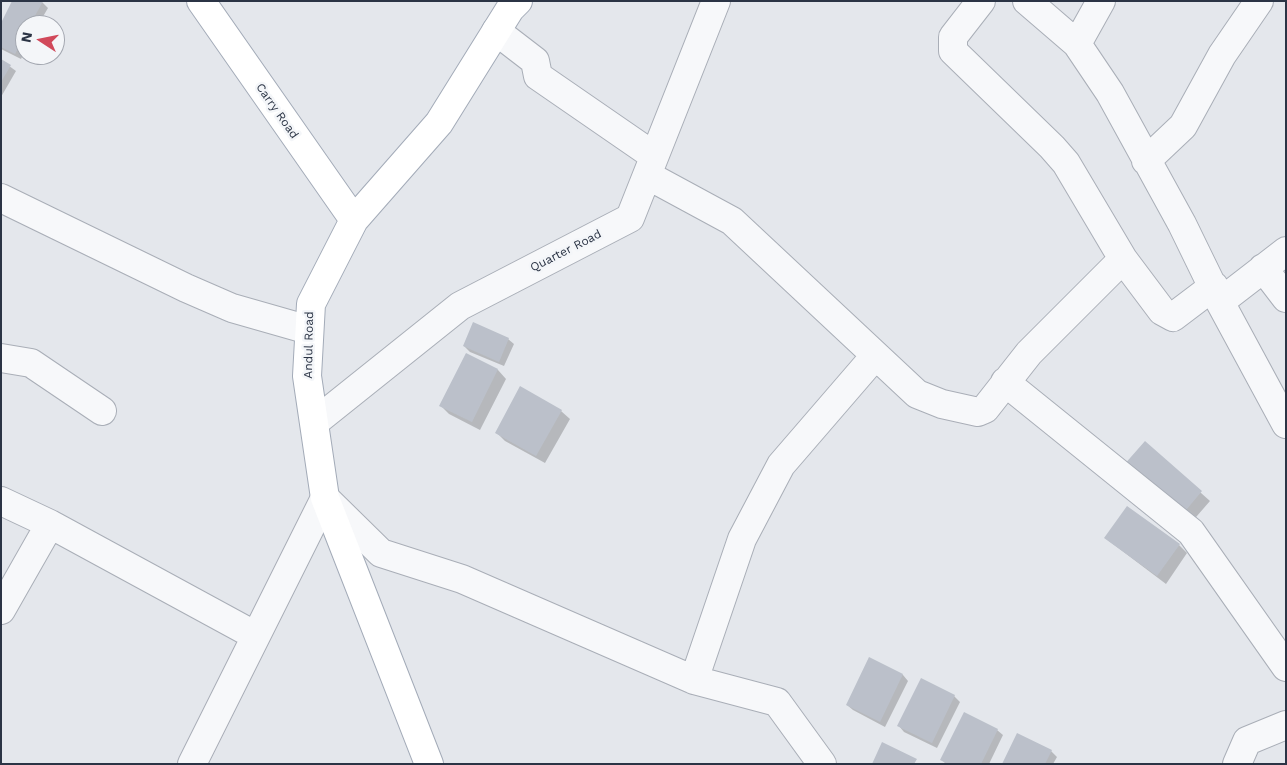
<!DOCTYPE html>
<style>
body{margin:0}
#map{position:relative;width:1287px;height:765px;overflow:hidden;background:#e4e7ec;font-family:"Work Sans",sans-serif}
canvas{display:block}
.frame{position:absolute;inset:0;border:2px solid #2b3445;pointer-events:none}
.north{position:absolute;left:15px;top:15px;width:50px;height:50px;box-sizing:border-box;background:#f4f6f9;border:1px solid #a4a8b1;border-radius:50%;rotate:281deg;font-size:14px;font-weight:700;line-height:20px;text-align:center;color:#2b3445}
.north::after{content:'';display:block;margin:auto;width:18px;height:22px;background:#d1495b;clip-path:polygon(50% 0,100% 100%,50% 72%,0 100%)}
</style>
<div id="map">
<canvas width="1287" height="765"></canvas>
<div class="frame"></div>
<div class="north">N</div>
</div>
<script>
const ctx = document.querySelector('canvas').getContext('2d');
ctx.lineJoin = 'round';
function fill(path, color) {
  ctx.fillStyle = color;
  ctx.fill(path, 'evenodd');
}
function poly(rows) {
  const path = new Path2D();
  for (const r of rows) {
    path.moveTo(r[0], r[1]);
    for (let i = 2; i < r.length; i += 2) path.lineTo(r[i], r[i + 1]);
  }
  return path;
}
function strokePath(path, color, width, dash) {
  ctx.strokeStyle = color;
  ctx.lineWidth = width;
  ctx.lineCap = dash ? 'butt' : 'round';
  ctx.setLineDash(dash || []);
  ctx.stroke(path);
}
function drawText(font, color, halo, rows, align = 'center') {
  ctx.font = font + ' "Work Sans",sans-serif';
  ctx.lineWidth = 5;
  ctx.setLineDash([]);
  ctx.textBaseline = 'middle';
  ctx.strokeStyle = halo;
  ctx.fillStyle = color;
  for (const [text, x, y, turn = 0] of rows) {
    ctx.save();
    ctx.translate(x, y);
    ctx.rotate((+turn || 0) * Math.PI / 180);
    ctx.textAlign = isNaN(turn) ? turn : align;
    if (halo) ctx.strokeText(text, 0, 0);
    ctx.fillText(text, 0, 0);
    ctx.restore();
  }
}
const shadow = poly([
 [42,2,48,8,38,25,25,25,25,51,21,59,1,49,1,25],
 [1,60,16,71,1,97],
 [508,339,514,344,504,366,470,352,464,346],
 [466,355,498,370,506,379,480,430,449,414,441,406],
 [561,411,570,419,545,463,505,441,496,432],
 [1145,443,1210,501,1190,524],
 [1105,538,1179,545,1187,553,1166,584],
 [870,659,903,675,908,681,885,727,853,710,847,705],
 [954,696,960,702,937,748,904,732,899,726],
 [997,730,1003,735,989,764,946,764,942,760],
 [1051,751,1057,757,1053,764,1004,764]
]);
const building = poly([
 [12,1,43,1,30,25,25,25,25,35,15,54,1,47,1,23],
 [1,59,11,65,1,82],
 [473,322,509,338,499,362,463,346],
 [466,353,498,369,472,422,439,406],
 [520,386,562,410,536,456,495,433],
 [1145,441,1202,491,1181,516,1123,466],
 [1127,506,1180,544,1157,576,1104,538],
 [869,657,903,674,880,722,846,705],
 [921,678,955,695,932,743,897,726],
 [964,712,998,729,981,764,948,764,940,760],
 [1017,733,1052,750,1045,764,1002,764],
 [882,742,917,759,914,764,872,764]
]);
const minor = poly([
 [981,1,953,37,953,51,1052,147,1066,163,1123,259],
 [1027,1,1077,44,1101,1],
 [496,31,535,61,538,76,654,156],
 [1077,44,1110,93,1182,224,1220,302,1286,251],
 [1146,161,1183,126,1222,55,1259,1],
 [647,175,732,221,917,394,942,404,978,412,985,409,1029,353,1123,259,1162,311,1173,317,1214,286],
 [1,198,186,288,232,308,309,330],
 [1263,268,1286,298],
 [1220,302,1286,424],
 [1,358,31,363,102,411],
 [1005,382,1191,532,1286,667],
 [315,422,460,306,630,218,716,1],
 [1,501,50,524,256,636],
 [1,610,50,524],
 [694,680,742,539,781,465,875,356],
 [192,764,325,498,381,553,462,579,694,680,777,702,822,764],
 [1237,764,1247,741,1286,725]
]);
const major = poly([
 [201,1,354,220],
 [429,764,325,498,307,376,311,304,354,220,439,123,510,9,518,1]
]);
const streetNames = [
 ["Carry Road",277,111,55],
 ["Quarter Road",566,251,-27],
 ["Andul Road",309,345,-89]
];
fill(shadow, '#0003');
fill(building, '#bbc0ca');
strokePath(minor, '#a9aeb7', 30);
strokePath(major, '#a3abb8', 30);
strokePath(minor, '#f7f8fa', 28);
strokePath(major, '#fff', 28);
drawText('12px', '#2b3445', '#f4f6f9', streetNames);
</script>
